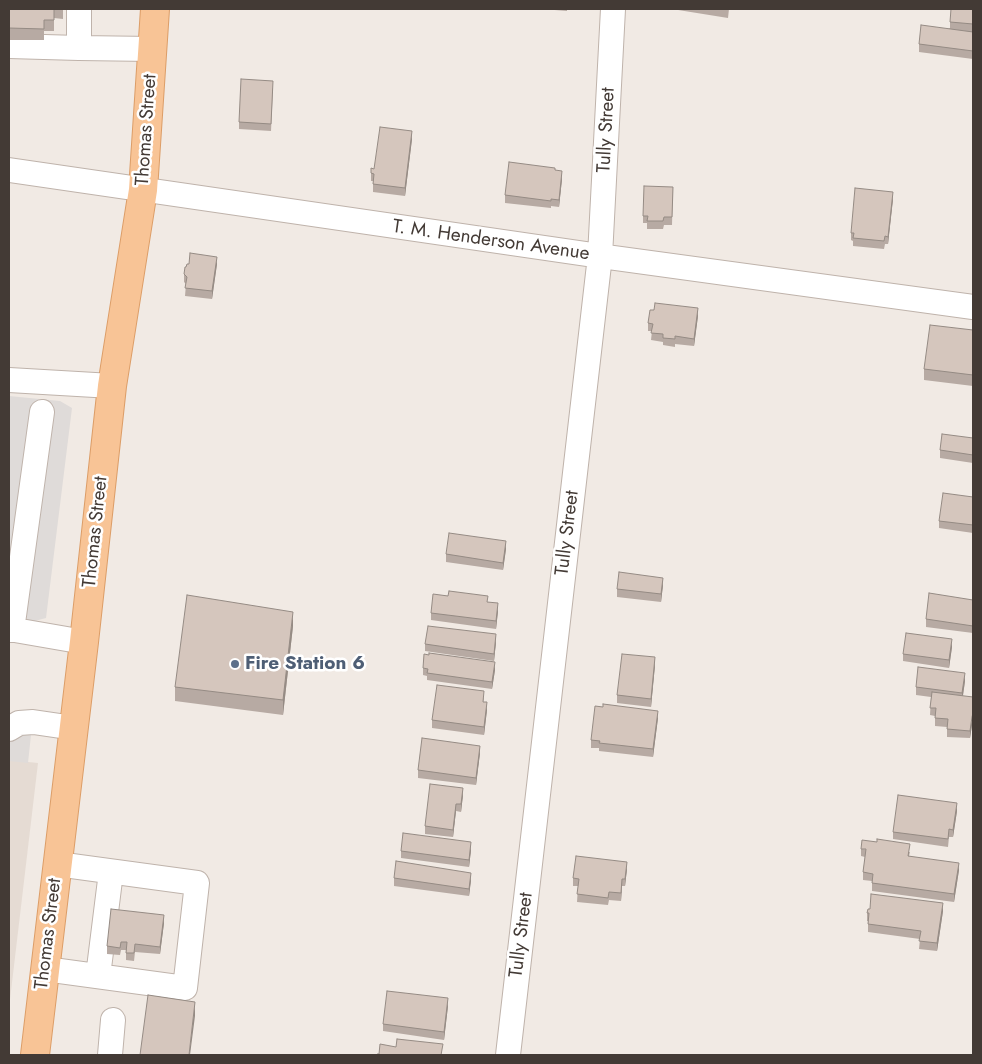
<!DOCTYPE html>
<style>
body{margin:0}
#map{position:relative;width:982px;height:1064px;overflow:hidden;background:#f1eae4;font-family:Jost,sans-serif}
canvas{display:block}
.frame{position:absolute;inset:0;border:10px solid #433a35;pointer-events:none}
</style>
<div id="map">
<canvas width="982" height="1064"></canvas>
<div class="frame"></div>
</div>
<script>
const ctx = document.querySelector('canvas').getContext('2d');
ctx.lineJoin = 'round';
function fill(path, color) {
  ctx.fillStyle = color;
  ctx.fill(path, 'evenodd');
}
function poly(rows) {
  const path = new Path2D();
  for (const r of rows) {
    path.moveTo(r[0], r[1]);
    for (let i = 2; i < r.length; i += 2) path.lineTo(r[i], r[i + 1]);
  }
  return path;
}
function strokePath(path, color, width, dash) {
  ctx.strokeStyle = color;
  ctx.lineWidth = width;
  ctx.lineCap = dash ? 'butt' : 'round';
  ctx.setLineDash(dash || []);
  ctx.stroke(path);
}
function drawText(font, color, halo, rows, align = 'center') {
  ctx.font = font + ' Jost,sans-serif';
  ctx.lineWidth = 5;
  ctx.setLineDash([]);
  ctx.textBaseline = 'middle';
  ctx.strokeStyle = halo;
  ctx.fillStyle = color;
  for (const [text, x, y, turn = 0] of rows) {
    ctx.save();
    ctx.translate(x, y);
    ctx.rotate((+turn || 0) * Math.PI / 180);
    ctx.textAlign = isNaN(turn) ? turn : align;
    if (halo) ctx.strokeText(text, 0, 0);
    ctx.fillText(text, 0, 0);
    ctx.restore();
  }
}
const residential = poly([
 [9,760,38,763,9,1008]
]);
const parking = poly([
 [9,396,60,401,72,408,46,618,27,623,9,619],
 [9,713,33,716,28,763,9,761]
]);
const minor = poly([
 [79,9,79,48,152,49],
 [9,46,79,48],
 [9,170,600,256,973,307],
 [9,380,112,386],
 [9,629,84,642],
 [12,630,42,412],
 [9,729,19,723,33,722,74,728],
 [45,969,185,988,197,883,57,864],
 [98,976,111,872],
 [110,1055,113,1020],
 [508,1055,600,256,613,9]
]);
const major = poly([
 [35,1055,84,642,112,386,143,190,155,9]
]);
const wall = poly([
 [9,9,63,9,63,19,54,18,54,31,44,31,44,40,9,40],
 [542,9,567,9,567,11],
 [672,9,729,9,728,18],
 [973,9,973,59,919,52,919,44,950,28,950,22],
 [273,88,271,131,239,129,239,122],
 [412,139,405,196,373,192,373,181,371,181,371,173,374,169],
 [555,170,562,179,559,207,551,206,551,208,505,203,505,195],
 [673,187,672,225,664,225,663,229,647,229,647,223,643,223,643,216],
 [893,199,888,244,885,244,884,249,853,246,853,241,851,240,851,233],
 [217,264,212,299,185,296,186,284,184,282,184,274,186,267],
 [698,316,694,346,675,344,675,347,663,345,663,342,651,340,652,331,648,331,648,323],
 [973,330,973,386,924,380,924,369],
 [973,438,973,463,940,458,940,450],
 [973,497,973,533,939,528,939,521],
 [506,549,503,570,446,562,446,554],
 [663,585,661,602,617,597,617,589],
 [973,600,973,633,926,627,926,619],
 [488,602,498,611,496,629,431,620,431,613],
 [293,626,283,715,175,701,175,687],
 [496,642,494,661,425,651,425,644],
 [952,647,949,668,903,661,903,654],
 [655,665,651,707,617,703,617,695],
 [423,668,495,670,492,689,427,680,427,676,423,675],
 [965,681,963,696,972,725,970,738,947,737,947,727,935,726,935,716,930,715,931,697,916,695,916,687],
 [484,698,483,702,487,710,484,735,432,728,432,720],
 [658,718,653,757,599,751,599,748,591,748,591,740],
 [480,753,476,785,418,778,418,770],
 [463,795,461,812,456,811,453,837,425,834,425,826],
 [957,811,953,837,949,837,948,847,893,839,893,832],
 [861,849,910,852,909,856,959,870,954,902,872,891,872,881,863,880,863,872,865,857,861,856],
 [471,850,469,867,401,858,401,851],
 [627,869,625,886,622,886,621,901,609,900,608,905,577,902,578,886,573,886,573,878],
 [394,878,471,880,469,896,394,886],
 [943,911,937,951,919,949,920,939,868,932,868,921,867,921,867,913],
 [164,923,160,954,135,952,134,961,126,960,126,950,121,950,120,955,107,954,107,946],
 [448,1006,444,1040,383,1031,383,1024]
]);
const shadedWall = poly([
 [412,131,412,139,405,196,405,188],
 [562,171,562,179,559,207,559,200],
 [893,192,893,199,888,244,888,237],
 [217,257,217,264,212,299,212,291],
 [698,308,698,316,694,346,694,339],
 [506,541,506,549,503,570,503,563],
 [663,578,663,585,661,602,661,594],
 [498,603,498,611,496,629,496,621],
 [293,612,293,626,283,715,283,700],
 [496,634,496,642,494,661,494,654],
 [952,639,952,647,949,668,949,660],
 [655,657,655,665,651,707,651,699],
 [495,662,495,670,492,689,492,682],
 [965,673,965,681,962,701,962,693],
 [487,702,487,710,484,735,484,727],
 [658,711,658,718,653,757,653,749],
 [973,713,973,721,972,725,970,738,970,731,972,717],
 [480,746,480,753,476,785,476,778],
 [463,788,463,795,461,812,461,804],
 [957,803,957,811,953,837,953,830],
 [456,804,456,811,453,837,453,830],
 [471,842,471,850,469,867,469,860],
 [627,862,627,869,625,886,625,879],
 [959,863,959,870,954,902,954,894],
 [471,873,471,880,469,896,469,889],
 [622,879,622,886,621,901,621,893],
 [943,903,943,911,937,951,937,943],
 [164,915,164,923,160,954,160,947],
 [448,998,448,1006,444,1040,444,1032],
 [195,1002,195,1016,190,1055,189,1055]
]);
const building = poly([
 [9,9,54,9,54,20,44,20,44,29,9,28,9,9],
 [951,9,973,9,973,24,950,22,951,9],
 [921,25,973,32,973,51,919,44,921,25],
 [241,79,273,81,271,124,239,122,241,79],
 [380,127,412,131,405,188,373,184,374,174,371,173,371,168,374,169,380,127],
 [509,162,555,168,555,170,562,171,559,200,551,199,551,201,505,195,509,162],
 [644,186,673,187,672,217,664,217,663,221,647,221,648,216,643,216,644,186],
 [855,188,893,192,888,237,885,236,884,241,853,238,854,233,851,233,855,188],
 [190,253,217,257,212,291,185,288,187,277,184,274,185,267,186,267,187,264,189,264,190,253],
 [655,303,698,308,694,339,675,336,675,339,663,338,663,334,651,333,653,324,648,323,650,310,654,310,655,303],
 [930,325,973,330,973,375,924,369,930,325],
 [942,434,973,438,973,455,940,450,942,434],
 [943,493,973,497,973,525,939,521,943,493],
 [449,533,506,541,503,563,446,554,449,533],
 [619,572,663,578,661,594,617,589,619,572],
 [449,591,488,596,487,602,498,603,496,621,431,613,433,594,448,596,449,591],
 [929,593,973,600,973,626,926,619,929,593],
 [187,595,293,612,283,700,175,687,187,595],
 [428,626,496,634,494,654,425,644,428,626],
 [906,633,952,639,949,660,903,654,906,633],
 [429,653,495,662,492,682,427,673,428,669,423,668,424,654,429,655,429,653],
 [622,654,655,657,651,699,617,695,622,654],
 [918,667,965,673,962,693,916,687,918,667],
 [437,685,484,691,483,702,487,702,484,727,432,720,437,685],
 [932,692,973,697,973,713,972,717,970,731,947,729,948,719,935,718,936,708,930,708,932,692],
 [603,704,658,711,653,749,599,743,600,741,591,740,595,706,603,707,603,704],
 [422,738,480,746,476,778,418,770,422,738],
 [430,784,463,788,461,804,456,804,453,830,425,826,430,784],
 [898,795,957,803,953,830,949,829,948,839,893,832,898,795],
 [403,833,471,842,469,860,401,851,403,833],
 [877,839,910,844,908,856,959,863,954,894,872,883,873,874,863,872,866,849,861,849,862,840,877,842,877,839],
 [576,856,627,862,625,879,622,879,621,893,609,892,608,898,577,894,579,879,573,878,576,856],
 [396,861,471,873,469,889,394,878,396,861],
 [871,894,943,903,937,943,919,941,921,931,868,924,869,913,867,913,868,909,870,909,871,894],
 [111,909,164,915,160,947,135,944,134,953,126,953,127,942,121,942,120,948,107,946,111,909],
 [387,991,448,998,444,1032,383,1024,387,991],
 [148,995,195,1002,189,1055,140,1055,148,995],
 [397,1039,443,1044,441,1055,376,1055,377,1054,379,1054,380,1044,396,1047,397,1039]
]);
const markers = [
 [235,664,5,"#5c6f8a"]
];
const streetNames = [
 ["Thomas Street",147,130,-86],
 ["Tully Street",607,130,-87],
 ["T. M. Henderson Avenue",491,241,8],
 ["Thomas Street",96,532,-84],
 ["Tully Street",568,533,-83],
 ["Thomas Street",49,934,-83],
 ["Tully Street",522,935,-83]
];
const serviceNames = [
 ["Fire Station 6",245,664]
];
fill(residential, '#e5dbd3');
fill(parking, '#dfdbd9');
strokePath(minor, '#bfb3ab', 26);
strokePath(major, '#dc9d67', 30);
strokePath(minor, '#fff', 24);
strokePath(major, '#f8c496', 28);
fill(wall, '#b7aaa3');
fill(shadedWall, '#958b84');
fill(building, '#d5c6bd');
strokePath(building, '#958b84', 1);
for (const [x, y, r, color] of markers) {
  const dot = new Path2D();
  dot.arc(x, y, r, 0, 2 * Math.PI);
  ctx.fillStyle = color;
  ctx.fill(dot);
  strokePath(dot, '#fff', 2);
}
drawText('19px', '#433a35', '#fff', streetNames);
drawText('bold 19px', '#4e5e75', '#fff', serviceNames, 'left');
</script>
